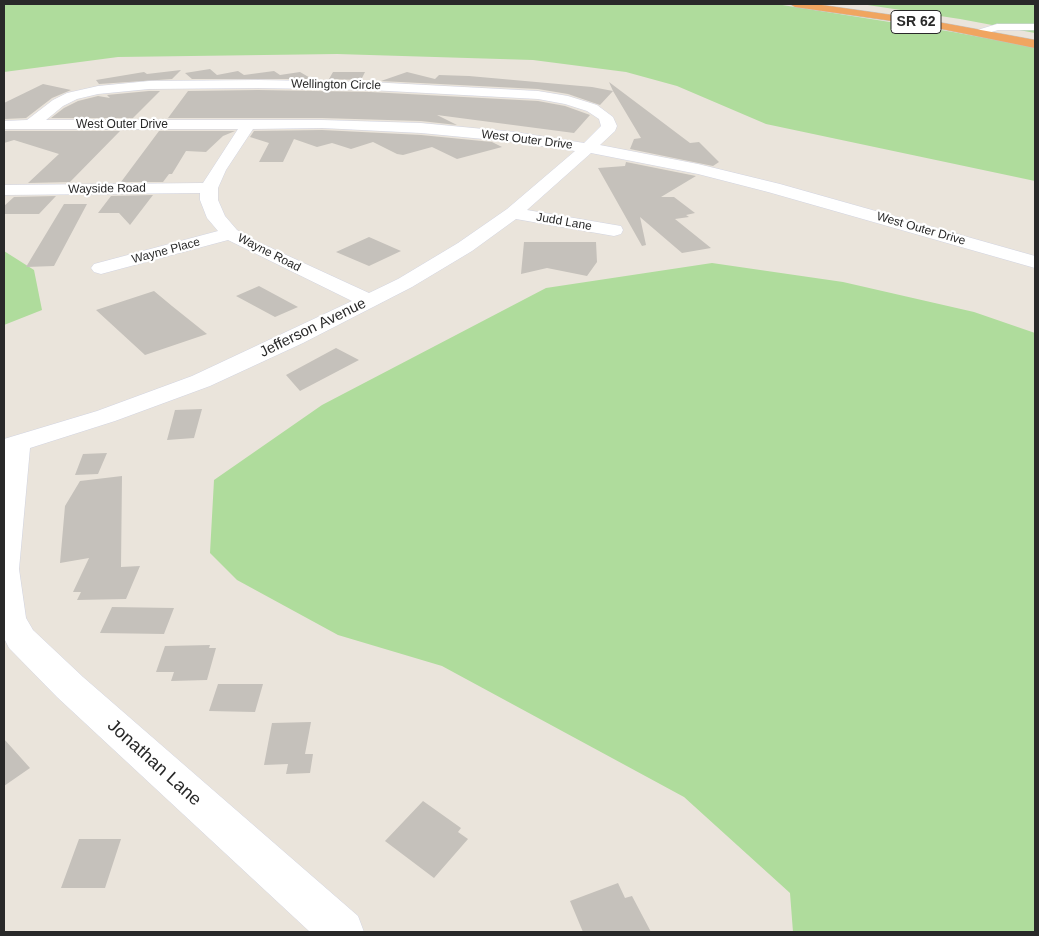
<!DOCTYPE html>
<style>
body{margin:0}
#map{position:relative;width:1039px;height:936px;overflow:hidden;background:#eae4db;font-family:Arial,sans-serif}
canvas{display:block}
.frame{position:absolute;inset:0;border:5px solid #292929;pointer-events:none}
</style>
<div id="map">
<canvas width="1039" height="936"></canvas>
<div class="frame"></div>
</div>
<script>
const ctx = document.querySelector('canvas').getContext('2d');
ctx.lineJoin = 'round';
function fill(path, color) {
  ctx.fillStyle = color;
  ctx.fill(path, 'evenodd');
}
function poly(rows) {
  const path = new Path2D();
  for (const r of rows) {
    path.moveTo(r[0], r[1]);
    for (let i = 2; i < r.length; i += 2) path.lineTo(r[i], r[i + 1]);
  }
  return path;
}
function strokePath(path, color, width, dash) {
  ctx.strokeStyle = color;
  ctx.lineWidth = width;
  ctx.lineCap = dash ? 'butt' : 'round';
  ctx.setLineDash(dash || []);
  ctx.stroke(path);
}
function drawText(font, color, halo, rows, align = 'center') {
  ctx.font = font + ' Arial,sans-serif';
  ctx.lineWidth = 4.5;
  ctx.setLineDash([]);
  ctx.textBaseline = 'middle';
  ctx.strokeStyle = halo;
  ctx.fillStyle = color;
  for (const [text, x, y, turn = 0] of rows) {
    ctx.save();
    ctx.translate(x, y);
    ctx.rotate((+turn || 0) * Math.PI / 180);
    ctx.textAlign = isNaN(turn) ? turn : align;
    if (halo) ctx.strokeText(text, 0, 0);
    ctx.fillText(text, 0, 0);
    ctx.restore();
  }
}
const green = poly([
 [4,4,776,4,953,32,1035,47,1035,181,766,124,677,86,626,72,533,60,337,54,118,57,4,72],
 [861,4,1035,4,1035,33,960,19],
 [4,251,34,270,42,310,4,325],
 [712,263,843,282,974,312,1035,333,1035,932,793,932,790,893,684,797,442,666,338,635,237,580,210,553,214,480,322,405,546,288]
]);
const building = poly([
 [210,69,217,75,238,71,244,75,274,71,280,75,300,72,312,79,192,79,185,73],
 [181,70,172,79,99,84,96,80,144,72,147,74],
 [333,72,365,72,361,80,329,79],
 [407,72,435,79,439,75,469,76,592,87,613,91,609,82,690,143,699,142,719,162,713,166,630,149,634,139,641,138,613,91,600,105,568,94,538,89,381,81],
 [43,84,71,90,52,98,26,118,4,119,4,103],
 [258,90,370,92,538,101,565,106,590,115,574,133,437,115,457,125,421,121,322,118,168,118,188,91],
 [149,91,160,91,133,118,51,118,64,108,78,101,98,96,110,98,107,95],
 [322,130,421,135,492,142,502,147,457,159,432,147,403,155,397,154,373,142,351,149,332,143,317,147,294,139,283,162,259,162,269,143,250,137,254,131],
 [4,131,120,131,70,182,28,183,59,154,14,140,4,143],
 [159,131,235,131,223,136,206,152,186,151,172,174,169,174,163,182,121,182],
 [626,162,696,176,661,197,674,197,695,213,686,215,689,217,675,219,711,248,682,253,640,217,646,245,642,246,598,168,625,166],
 [153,195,130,225,119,213,98,213,111,196],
 [56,196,39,214,4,214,4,206,14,197],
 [64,204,87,204,54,266,26,267],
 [369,237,401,251,369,266,336,252],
 [524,242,596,242,597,262,587,276,547,268,521,274],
 [259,286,298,307,275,317,236,296],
 [154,291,172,306,207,334,145,355,96,310],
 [336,348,359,360,300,391,286,375],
 [202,409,194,438,167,440,175,410],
 [107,453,98,474,75,475,83,454],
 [122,476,121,567,140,566,126,599,77,600,81,592,73,592,89,558,60,563,65,506,80,481],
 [112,607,174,608,164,634,100,633],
 [210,645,209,648,216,648,207,680,171,681,174,672,156,672,165,646],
 [218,684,263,684,255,712,209,711],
 [311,722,305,754,313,754,310,773,286,774,288,764,264,765,272,723],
 [4,739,30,768,4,786],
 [423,801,461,828,458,832,468,839,434,878,385,841],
 [79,839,121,839,105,888,61,888],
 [618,883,625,898,632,896,651,932,583,932,570,901]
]);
const minor = poly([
 [997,24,1035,24,1035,30,998,30,978,36,972,33,974,31,997,24],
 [258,80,370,82,538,91,568,96,597,105,613,117,617,126,615,131,600,145,698,164,780,184,1035,256,1035,268,768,192,698,174,591,153,527,210,621,226,623,230,621,234,614,236,516,219,472,251,412,287,303,343,210,386,115,421,30,448,19,569,26,618,33,630,83,677,358,916,364,932,310,932,57,697,9,648,4,638,4,439,97,411,192,376,352,301,228,240,101,274,94,272,91,268,94,264,218,231,207,218,200,200,200,193,4,195,4,185,203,183,238,129,4,129,4,121,27,120,53,100,67,93,98,86,149,81,258,80],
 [258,88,370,90,538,99,565,104,587,111,599,119,601,126,584,143,515,132,421,123,322,120,46,120,63,106,77,99,98,94,149,89,258,88],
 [322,128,421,133,515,142,575,151,507,209,458,243,398,279,369,293,258,242,237,230,225,216,218,200,218,188,226,170,253,129,322,128]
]);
const highway = poly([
 [790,4,815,4,927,20,1035,40,1035,48,927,26,795,7,790,4]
]);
const farStreetnames = [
 ["Wellington Circle",336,85,1],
 ["West Outer Drive",122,125],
 ["West Outer Drive",527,140,7],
 ["Wayside Road",107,189,-1],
 ["Judd Lane",564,222,10],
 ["West Outer Drive",921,229,16],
 ["Wayne Place",166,251,-15],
 ["Wayne Road",269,253,27]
];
const shields = [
 [916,22,50]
];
const shieldNames = [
 ["SR 62",916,22]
];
const streetNames = [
 ["Jefferson Avenue",313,328,-26]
];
const nearStreetnames = [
 ["Jonathan Lane",154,763,42]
];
fill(green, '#afdc9c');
fill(building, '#c5c1bb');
strokePath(minor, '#d1d3e0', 1);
strokePath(highway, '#c3c3c3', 1);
fill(minor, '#fff');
fill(highway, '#f0a560');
drawText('12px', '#292929', '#fff', farStreetnames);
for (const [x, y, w] of shields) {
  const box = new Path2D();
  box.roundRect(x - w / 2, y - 11.5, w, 23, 4);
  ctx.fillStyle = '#fff';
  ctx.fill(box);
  strokePath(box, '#292929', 1);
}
drawText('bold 14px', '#292929', null, shieldNames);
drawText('15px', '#292929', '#fff', streetNames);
drawText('18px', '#292929', '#fff', nearStreetnames);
</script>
